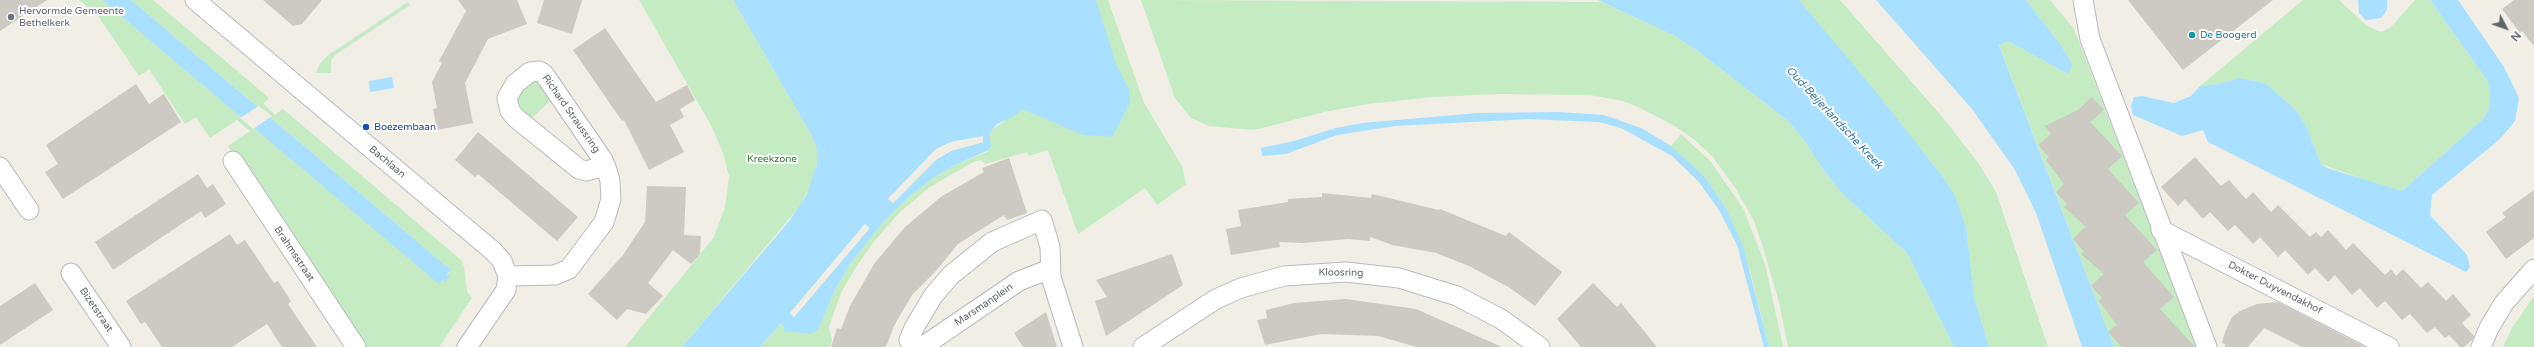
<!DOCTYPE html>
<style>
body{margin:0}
#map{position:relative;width:2534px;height:347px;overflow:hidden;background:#f1eee6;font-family:"Varela Round",sans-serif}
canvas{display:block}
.north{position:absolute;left:2486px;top:8px;width:40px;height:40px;-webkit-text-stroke:3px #fff;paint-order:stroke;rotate:131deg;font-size:11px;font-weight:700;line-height:16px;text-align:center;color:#5e6368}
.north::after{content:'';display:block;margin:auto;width:14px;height:18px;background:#5e6368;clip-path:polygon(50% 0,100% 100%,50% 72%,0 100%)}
</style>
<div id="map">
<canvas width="2534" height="347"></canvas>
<div class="north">N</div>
</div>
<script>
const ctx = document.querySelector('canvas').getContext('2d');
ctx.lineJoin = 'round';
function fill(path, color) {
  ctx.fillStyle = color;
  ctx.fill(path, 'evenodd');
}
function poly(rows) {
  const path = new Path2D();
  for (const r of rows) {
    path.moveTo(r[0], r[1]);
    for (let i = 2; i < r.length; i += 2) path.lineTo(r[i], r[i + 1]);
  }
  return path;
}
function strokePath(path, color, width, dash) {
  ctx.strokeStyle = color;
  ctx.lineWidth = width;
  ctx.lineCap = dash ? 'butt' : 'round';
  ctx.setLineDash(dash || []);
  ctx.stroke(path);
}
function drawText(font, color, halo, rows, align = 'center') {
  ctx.font = font + ' "Varela Round",sans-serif';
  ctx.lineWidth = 4;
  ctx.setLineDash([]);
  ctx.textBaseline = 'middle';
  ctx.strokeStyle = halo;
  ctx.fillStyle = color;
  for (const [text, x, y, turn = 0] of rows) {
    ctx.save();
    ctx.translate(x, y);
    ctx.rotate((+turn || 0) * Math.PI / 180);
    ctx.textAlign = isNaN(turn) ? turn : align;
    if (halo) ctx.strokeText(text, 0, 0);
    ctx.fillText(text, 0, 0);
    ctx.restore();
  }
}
const green = poly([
 [79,0,102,0,439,283,442,279,445,282,450,269,131,0,153,0,268,97,268,100,263,103,275,115,283,109,461,260,464,266,467,292,472,298,439,347,365,347,228,146,250,131,237,120,210,138,196,117,185,124,149,69,139,76,98,16],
 [639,0,733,0,811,134,817,149,817,164,812,183,799,207,682,347,625,347,714,237,725,207,729,176,723,153,712,127],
 [990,0,1108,0,1144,103,1182,166,1186,184,1157,205,1145,188,1078,234,1048,150,1029,156,1027,152,985,164,981,160,975,161,930,187,899,213,872,244,854,270,841,293,829,327,832,340,830,347,760,347,780,324,784,327,784,331,818,330,835,290,849,265,885,220,910,196,933,178,955,165,987,152,991,147,988,137,991,130,1005,121],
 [1141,0,1602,2,1675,36,1699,52,1787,120,1802,137,1824,171,1843,194,1907,253,1954,347,1788,347,1779,302,1762,244,1754,221,1736,189,1713,157,1695,140,1673,125,1640,108,1623,101,1590,95,1497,94,1432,97,1368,104,1324,112,1254,130,1209,126,1191,118,1175,98],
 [1799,0,1840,0,1944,119,1979,164,1996,192,2048,347,1989,347,1974,296,1966,227,1954,196,1942,176],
 [2026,0,2050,0,2074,29,2197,347,2114,347,1999,44,2008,41,2068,74,2060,44],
 [2303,0,2339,0,2367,26,2381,32,2390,28,2415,0,2430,0,2487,80,2490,91,2489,109,2483,119,2402,191,2396,191,2321,164,2306,126,2296,110,2265,83,2239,78,2218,84,2200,86],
 [408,2,410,5,335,55,331,61,331,73,316,73,319,65,327,56],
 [536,78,553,98,530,120,519,111,514,96],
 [1681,134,1711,162,1743,208,1765,264,1783,347,1769,347,1750,270,1726,208,1705,177,1671,146],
 [2534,296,2534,347,2503,347,2512,328]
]);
const water = poly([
 [102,0,131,0,451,270,447,274,450,277,445,282,442,280,439,284],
 [733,0,1096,0,1116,64,1129,89,1130,103,1112,137,1083,135,1022,109,1013,117,997,124,989,134,991,147,989,150,955,165,933,178,910,196,885,220,849,265,835,290,818,330,809,334,784,331,784,327,780,324,760,347,682,347,790,220,807,194,817,164,817,149,811,134],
 [983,137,983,142,951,151,934,161,893,203,888,199,936,149,951,142],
 [865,224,869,228,794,317,790,313],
 [1598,0,1799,0,1877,93,1942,176,1955,196,1966,227,1974,296,1989,347,1954,347,1907,253,1843,194,1824,171,1802,137,1787,120,1699,52,1675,36],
 [1876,0,2026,0,2060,44,2072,64,2068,74,2008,41,1999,45,2114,347,2082,347,2036,213,2015,170,1972,109],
 [2358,0,2387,0,2387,10,2381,18,2366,20,2359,13],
 [2430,0,2458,0,2504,67,2519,98,2515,121,2500,139,2432,195,2430,215,2467,255,2470,267,2466,272,2208,142,2203,130,2182,136,2133,115,2131,106,2134,97,2142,96,2174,103,2191,96,2200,86,2218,84,2239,78,2265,83,2296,110,2306,126,2321,164,2327,168,2402,191,2483,119,2489,109,2490,91,2487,80],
 [392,77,394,88,370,92,369,81],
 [1560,112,1604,115,1641,128,1671,146,1705,177,1726,208,1743,246,1769,347,1764,347,1737,245,1719,210,1698,181,1672,156,1621,128,1599,122,1529,119,1395,126,1337,135,1286,154,1262,156,1261,148,1294,141,1336,128,1362,123,1478,113]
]);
const pier = poly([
 [259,106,272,116,253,129,240,118],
 [983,136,983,142,951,151,938,158,893,203,888,199,936,149,951,142],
 [981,139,937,156,891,199,937,150,952,144],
 [865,224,870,228,794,317,790,313],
 [865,227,867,228,794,314,793,313]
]);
const building = poly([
 [0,0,47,0,0,31],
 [263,0,322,0,302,24,293,26],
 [458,0,517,0,527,24,488,39,465,83,473,123,437,130,433,109,437,108,432,82,442,63,439,61,466,11],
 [544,0,582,0,572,34,537,23],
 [2128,0,2273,0,2183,70],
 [2514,0,2534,0,2534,46,2522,31,2520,33,2502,9],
 [605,28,656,102,687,85,695,100,680,109,684,117,670,125,684,152,649,170,624,120,622,121,573,50],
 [136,84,149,104,164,94,181,122,63,199,45,172,58,164,46,145],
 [2092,97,2104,110,2090,122,2122,156,2108,169,2139,203,2125,215,2157,250,2143,262,2174,297,2160,309,2195,347,2122,347,2108,332,2117,325,2099,301,2102,298,2091,286,2104,274,2081,254,2084,251,2073,239,2086,227,2064,207,2067,204,2056,192,2064,184,2046,160,2049,157,2038,145,2051,134,2045,126,2078,110],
 [478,132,578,217,557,241,478,174,475,177,455,160],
 [2195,157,2221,186,2229,180,2246,199,2253,192,2271,212,2278,205,2310,237,2316,232,2321,237,2328,230,2346,250,2353,243,2385,275,2391,269,2396,276,2403,269,2421,288,2428,282,2446,301,2453,294,2471,315,2462,323,2474,336,2473,339,2464,347,2460,347,2449,335,2445,338,2435,327,2427,333,2410,314,2402,320,2385,301,2377,308,2360,288,2352,295,2335,275,2328,282,2315,268,2308,275,2285,250,2278,257,2260,237,2253,244,2235,225,2228,231,2210,212,2203,219,2185,199,2178,206,2161,187],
 [1009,158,1027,213,1007,220,1004,215,958,244,935,272,912,295,894,326,886,347,831,347,837,328,841,329,850,306,874,264,905,227,942,196,984,172,982,168],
 [198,174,207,188,213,184,226,204,205,218,201,211,113,270,95,242],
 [647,186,686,187,684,235,701,236,700,254,691,264,673,250,648,283,663,296,646,314,627,309,617,320,588,294,623,255,645,222],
 [2534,190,2534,238,2506,259,2486,232,2506,217,2502,213],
 [1322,193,1371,198,1372,194,1439,210,1440,209,1506,236,1509,232,1562,272,1535,306,1510,288,1469,266,1436,253,1392,245,1370,237,1370,241,1348,239,1303,243,1279,242,1280,247,1231,255,1226,229,1241,226,1238,210,1288,202,1288,199,1322,197],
 [230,234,237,245,245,240,274,283,278,281,291,301,288,304,317,347,282,347,267,324,232,347,162,347,145,322,141,324,126,301],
 [1172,254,1183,285,1106,336,1095,301,1107,297,1096,280],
 [35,283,53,310,0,345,0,306],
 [1593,283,1617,307,1621,303,1657,347,1581,347,1557,319],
 [1346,299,1416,309,1502,347,1417,347,1378,336,1321,334,1265,345,1257,320,1267,318,1266,310,1294,303],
 [2278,302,2365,347,2302,347,2264,328,2248,347,2225,347,2225,344,2222,343,2225,332,2232,317,2240,311,2257,304],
 [1046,312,1057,347,1023,347,1014,333]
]);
const minor = poly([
 [195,0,493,251,502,261,508,276,506,290,467,347],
 [2083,0,2090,39,2207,347],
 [233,161,356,347],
 [0,167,29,210],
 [2161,230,2389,347],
 [71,273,121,347],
 [508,276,555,275,569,269,604,222,611,199,610,181,607,170,603,160,544,74,539,71,530,72,515,84,507,98,510,111,516,118,579,169,586,171,605,166],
 [919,347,909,340,914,328,933,296,951,275,992,242,1042,220,1050,247,1051,277,1073,347],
 [922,347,1019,281,1050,269],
 [1143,347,1216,299,1241,288,1284,276,1346,272,1399,278,1457,296,1501,319,1540,347],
 [2481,347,2489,328,2504,303,2534,269]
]);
const markers = [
 [11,17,4,"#6b7280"],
 [2192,35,4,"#0f9aa8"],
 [366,127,4,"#1a4fb4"]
];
const worshipNames = [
 ["Hervormde Gemeente",19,11],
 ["Bethelkerk",19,23]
];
const cultureNames = [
 ["De Boogerd",2200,35]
];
const streetNames = [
 ["Richard Straussring",571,114,55],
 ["Bachlaan",387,162,40],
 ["Brahmsstraat",294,254,56],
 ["Kloosring",1341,273,1],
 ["Dokter Duyvendakhof",2275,288,27],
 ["Marsmanplein",984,305,-34],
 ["Bizetstraat",96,310,56]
];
const transitNames = [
 ["Boezembaan",374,127]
];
const parkNames = [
 ["Kreekzone",772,159]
];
const waterNames = [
 ["Oud-Beijerlandsche Kreek",1834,118,47]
];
fill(green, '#c4ebc1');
fill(water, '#a9e0ff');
fill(pier, '#f1eee6');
fill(building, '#cdc9c3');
strokePath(minor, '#b7babe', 21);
strokePath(minor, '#fff', 19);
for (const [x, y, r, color] of markers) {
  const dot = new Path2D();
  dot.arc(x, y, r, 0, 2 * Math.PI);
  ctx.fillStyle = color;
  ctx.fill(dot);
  strokePath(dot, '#fff', 1.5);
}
drawText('10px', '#5b616d', '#fff', worshipNames, 'left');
drawText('10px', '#0d838f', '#fff', cultureNames, 'left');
drawText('10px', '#5e6368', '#fff', streetNames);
drawText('10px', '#164399', '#fff', transitNames, 'left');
drawText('10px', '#2e812b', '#fff', parkNames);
drawText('italic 11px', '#3577aa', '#fff', waterNames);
</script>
